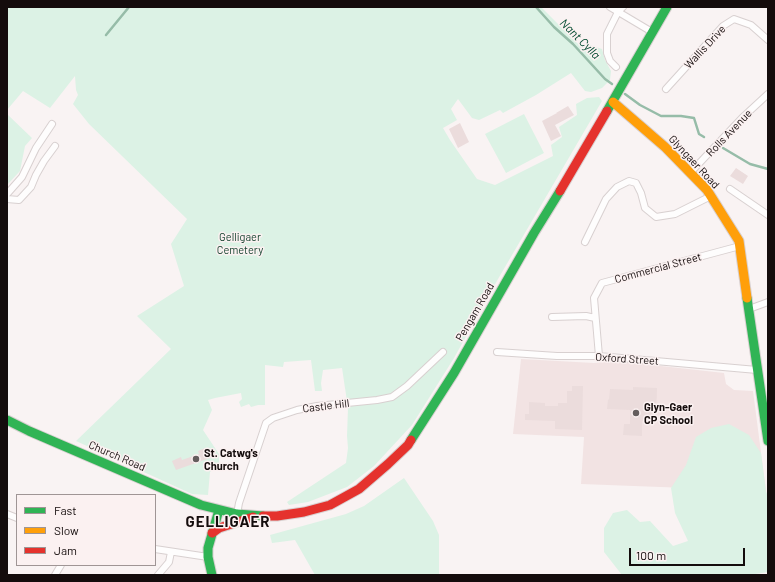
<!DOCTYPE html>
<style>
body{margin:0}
#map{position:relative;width:775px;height:582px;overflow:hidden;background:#f9f3f3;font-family:Barlow,sans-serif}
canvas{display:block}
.frame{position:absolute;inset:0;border:8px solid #140c0c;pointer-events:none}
.legend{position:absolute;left:16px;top:494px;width:140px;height:72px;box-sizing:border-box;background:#fbf1f1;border:1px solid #9f9595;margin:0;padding:5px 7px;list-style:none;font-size:12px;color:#140c0c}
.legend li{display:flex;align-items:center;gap:8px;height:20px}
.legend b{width:20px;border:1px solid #9f9595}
.scale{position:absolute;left:629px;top:548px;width:116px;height:18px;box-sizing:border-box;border:2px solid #140c0c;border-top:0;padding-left:5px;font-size:12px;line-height:14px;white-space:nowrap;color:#140c0c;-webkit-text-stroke:3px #fbf1f1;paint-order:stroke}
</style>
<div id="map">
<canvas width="775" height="582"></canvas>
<div class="frame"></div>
<ul class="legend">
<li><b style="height:5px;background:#30b455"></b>Fast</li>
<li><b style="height:5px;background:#ff9f0a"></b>Slow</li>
<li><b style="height:5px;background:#e5322d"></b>Jam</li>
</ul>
<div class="scale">100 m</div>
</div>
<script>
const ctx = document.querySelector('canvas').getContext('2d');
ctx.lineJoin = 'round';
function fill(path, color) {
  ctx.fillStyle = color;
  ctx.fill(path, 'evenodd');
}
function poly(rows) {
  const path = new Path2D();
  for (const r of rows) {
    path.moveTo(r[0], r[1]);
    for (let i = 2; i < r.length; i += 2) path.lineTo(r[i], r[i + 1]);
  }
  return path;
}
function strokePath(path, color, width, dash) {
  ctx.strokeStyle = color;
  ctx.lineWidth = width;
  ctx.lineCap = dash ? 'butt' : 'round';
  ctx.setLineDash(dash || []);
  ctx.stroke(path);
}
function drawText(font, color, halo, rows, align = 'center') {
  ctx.font = font + ' Barlow,sans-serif';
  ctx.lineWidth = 3;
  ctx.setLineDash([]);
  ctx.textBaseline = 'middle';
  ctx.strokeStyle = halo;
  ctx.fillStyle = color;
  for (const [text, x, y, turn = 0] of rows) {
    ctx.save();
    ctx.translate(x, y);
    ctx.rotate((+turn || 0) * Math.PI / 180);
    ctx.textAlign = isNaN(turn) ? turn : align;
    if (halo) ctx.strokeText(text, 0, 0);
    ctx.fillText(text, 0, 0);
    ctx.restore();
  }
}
const built = poly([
 [521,359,594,363,616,361,724,373,726,384,734,390,753,391,766,491,581,484,584,437,513,434]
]);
const green = poly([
 [7,7,541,7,579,45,587,44,602,49,605,60,611,71,610,80,602,88,591,92,585,91,571,73,536,95,503,113,500,110,479,120,472,118,458,99,451,109,457,120,443,128,450,140,477,179,495,185,553,156,551,145,562,137,559,127,577,115,576,104,587,98,599,97,602,101,498,279,454,358,412,425,374,466,347,487,308,502,289,505,287,502,346,463,348,448,347,436,348,408,342,368,323,370,321,383,322,391,315,391,311,360,284,362,283,367,265,365,265,405,258,405,251,407,249,404,241,407,239,402,242,399,241,393,215,398,208,400,212,410,203,430,219,454,219,466,210,472,208,495,192,494,76,441,171,349,137,316,184,286,171,244,187,219,89,124,73,104,78,95,76,90,75,76,50,108,23,91,7,110],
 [7,114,32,138,25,146,20,171,7,185],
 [524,114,544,153,506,173,485,134],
 [729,424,749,435,761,453,766,491,768,497,768,572,749,575,622,575,604,552,604,528,613,513,627,510,640,522,650,521,673,546,688,541,675,513,671,488,686,465,696,437,711,428],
 [404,478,433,521,439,535,439,575,315,575,295,540,272,543,270,535,346,514,364,506]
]);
const stream = poly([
 [536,7,554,27,573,44,605,79,612,84],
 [106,35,129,7],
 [625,94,640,105,661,116,681,116,694,118,699,134,704,137],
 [723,148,750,164,768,169]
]);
const building = poly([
 [568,106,574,115,555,125,561,136,551,141,542,121,557,113,556,113],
 [460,123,469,142,458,148,449,129],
 [736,168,748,176,743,184,730,176],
 [572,386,583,386,582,430,555,429,555,421,525,420,525,414,529,414,529,402,545,403,545,406,558,406,558,403,567,403,567,391,572,391],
 [633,387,657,388,656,422,642,421,642,436,623,435,624,424,630,424,630,410,607,409,608,399,609,400,610,389,633,390],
 [205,448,206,451,210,449,213,457,176,470,172,461,181,457,182,460,199,454,198,451]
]);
const street = poly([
 [610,7,652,32],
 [616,67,610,61,607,53,607,34,618,12,623,7],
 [666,89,723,26,734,19,751,25,768,40],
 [690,173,742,118,768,94],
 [730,189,768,215],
 [7,194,22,177,36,148,52,124],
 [7,199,19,200,31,187,36,175,44,161,55,146],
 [585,242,606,199,617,187,629,181,636,183,641,193,645,208,656,217,675,214,711,196],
 [749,309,768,302],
 [552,317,586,316,595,318],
 [497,352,557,356,599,356,757,370],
 [599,356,594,298,602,283,740,246],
 [7,514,17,518],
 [237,514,239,503,266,423,273,418,297,410,317,406,377,400,392,397,407,386,443,352],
 [155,549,208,557],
 [55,575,61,565],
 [158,575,169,562,171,552]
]);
const fast = poly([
 [607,111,667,7],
 [747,298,768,441],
 [7,420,29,431,201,505,237,514,263,516],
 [411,440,454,373,534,233,560,191],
 [212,575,208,557,208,548,219,510]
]);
const slow = poly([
 [613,102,665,147,707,190,739,241,747,298]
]);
const jam = poly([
 [560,191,607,111],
 [263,516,277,516,304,512,330,505,359,489,388,464,408,445,411,440],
 [212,533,219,528,253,517]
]);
const markers = [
 [636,413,4,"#645d5d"],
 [196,459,4,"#645d5d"]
];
const streetNames = [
 ["Wallis Drive",705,47,-47],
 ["Rolls Avenue",729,133,-46],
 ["Glyngaer Road",694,162,47],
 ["Commercial Street",658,268,-15],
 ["Pengam Road",475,312,-60],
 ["Oxford Street",627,359,4],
 ["Castle Hill",326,406,-7],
 ["Church Road",117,456,23]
];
const parkNames = [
 ["Gelligaer",240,237],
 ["Cemetery",240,250]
];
const poiNames = [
 ["Glyn-Gaer",644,407],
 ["CP School",644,420],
 ["St. Catwg's",204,453],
 ["Church",204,466]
];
const waterNames = [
 ["Nant Cylla",580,39,45]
];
const districtNames = [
 ["GELLIGAER",228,522]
];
fill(built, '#f2e3e3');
fill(green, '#dcf2e5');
strokePath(stream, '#96bca8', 2.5);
fill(building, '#ebdcdc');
strokePath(street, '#d8d0d0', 8);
strokePath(fast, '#d8d0d0', 11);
strokePath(slow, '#d8d0d0', 11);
strokePath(jam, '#d8d0d0', 11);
strokePath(street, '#fefdfd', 6);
strokePath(fast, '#30b455', 9);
strokePath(slow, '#ff9f0a', 9);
strokePath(jam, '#e5322d', 9);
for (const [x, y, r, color] of markers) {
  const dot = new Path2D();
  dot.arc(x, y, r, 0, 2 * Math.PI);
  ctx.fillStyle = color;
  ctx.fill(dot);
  strokePath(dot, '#fbf1f1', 1.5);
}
drawText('11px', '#140c0c', '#fbf1f1', streetNames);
drawText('11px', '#164430', '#fbf1f1', parkNames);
drawText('bold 11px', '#140c0c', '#fbf1f1', poiNames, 'left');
drawText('italic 12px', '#004b30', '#fbf1f1', waterNames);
ctx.letterSpacing = '1px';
drawText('bold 15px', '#140c0c', '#fbf1f1', districtNames);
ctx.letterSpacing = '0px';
</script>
